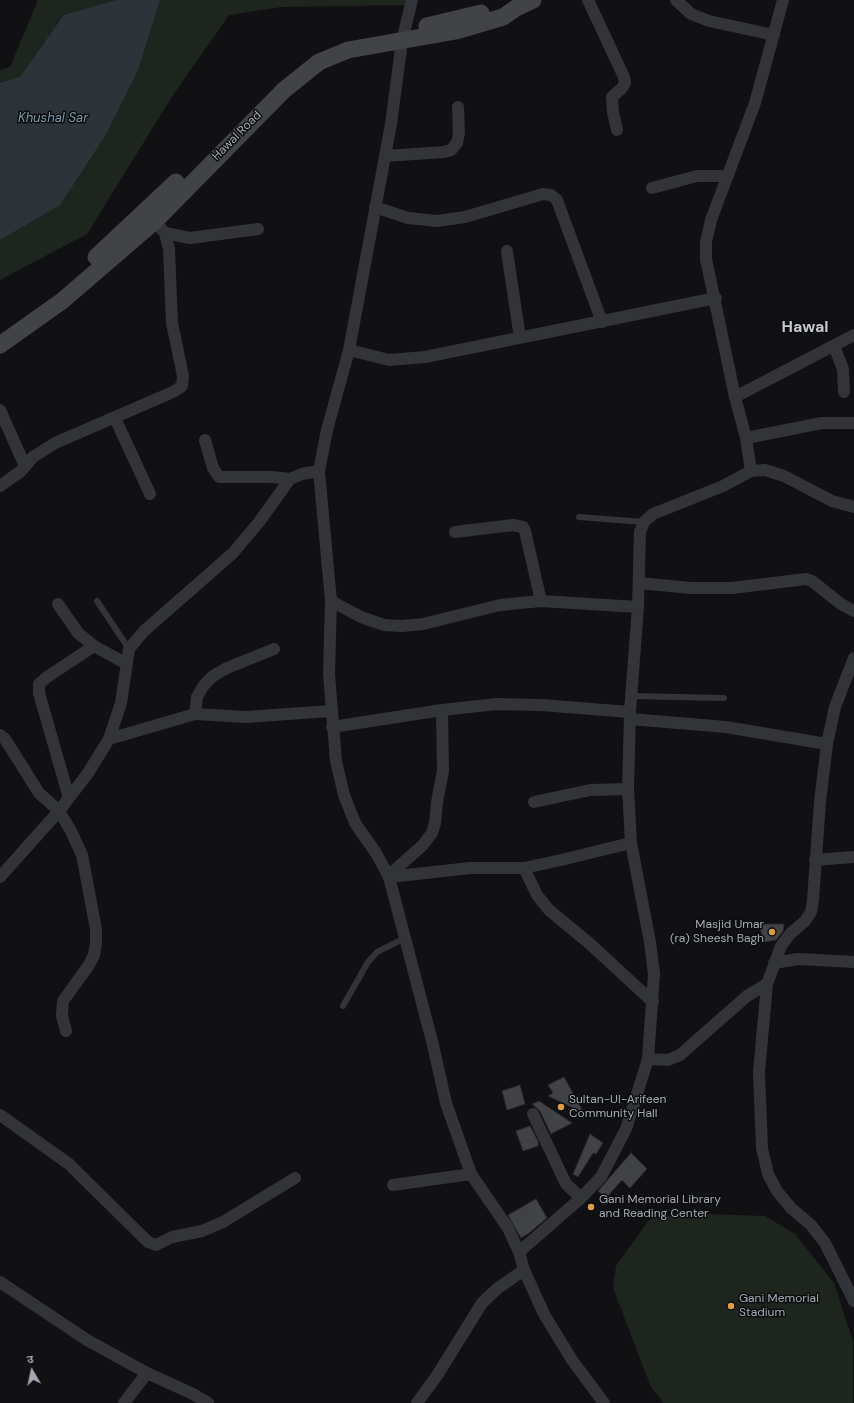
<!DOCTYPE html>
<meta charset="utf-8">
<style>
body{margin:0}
#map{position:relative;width:854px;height:1403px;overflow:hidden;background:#111113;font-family:"DM Sans","Noto Sans Devanagari",sans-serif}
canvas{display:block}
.north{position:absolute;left:12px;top:1351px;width:40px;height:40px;-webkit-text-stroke:3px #0c0d0e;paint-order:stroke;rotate:351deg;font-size:11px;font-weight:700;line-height:16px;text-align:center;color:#a4a9b2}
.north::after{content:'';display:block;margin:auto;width:14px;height:18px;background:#a4a9b2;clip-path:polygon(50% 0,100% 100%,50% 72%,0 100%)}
</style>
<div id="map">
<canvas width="854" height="1403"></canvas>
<div class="north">उ</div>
</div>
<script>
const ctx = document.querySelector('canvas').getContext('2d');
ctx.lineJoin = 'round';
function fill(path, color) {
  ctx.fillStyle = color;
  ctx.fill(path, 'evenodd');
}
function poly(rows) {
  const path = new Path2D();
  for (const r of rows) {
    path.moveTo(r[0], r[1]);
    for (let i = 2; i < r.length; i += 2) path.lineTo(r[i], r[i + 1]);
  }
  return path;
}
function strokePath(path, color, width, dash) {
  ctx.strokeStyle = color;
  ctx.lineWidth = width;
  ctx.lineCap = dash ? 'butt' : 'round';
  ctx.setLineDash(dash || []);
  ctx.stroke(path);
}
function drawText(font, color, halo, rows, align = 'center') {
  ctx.font = font + ' "DM Sans",sans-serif';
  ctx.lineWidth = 3;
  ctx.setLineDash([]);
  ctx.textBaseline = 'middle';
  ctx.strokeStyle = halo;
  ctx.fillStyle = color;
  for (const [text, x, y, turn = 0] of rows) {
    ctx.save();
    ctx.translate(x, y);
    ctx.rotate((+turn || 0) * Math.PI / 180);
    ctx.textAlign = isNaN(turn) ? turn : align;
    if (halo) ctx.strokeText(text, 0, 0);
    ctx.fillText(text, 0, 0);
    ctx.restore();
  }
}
const green = poly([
 [38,0,407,0,407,5,281,7,229,15,173,95,87,234,0,280,0,70,10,67],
 [707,1214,765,1216,795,1234,834,1283,853,1341,853,1403,664,1403,651,1387,613,1288,616,1266,649,1220,661,1216]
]);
const water = poly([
 [117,0,160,0,138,70,105,136,60,205,0,240,0,83,20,77,64,15]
]);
const building = poly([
 [759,924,784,924,783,931,776,940,764,942,759,924],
 [564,1077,584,1113,548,1096,553,1093,548,1085,564,1077],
 [520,1085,525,1104,507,1110,502,1091,520,1085],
 [539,1101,572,1123,551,1134,540,1111,532,1104,539,1101],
 [530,1126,538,1141,538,1146,523,1151,516,1131,530,1126],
 [590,1134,603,1143,596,1154,593,1153,578,1177,573,1174,590,1134],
 [631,1153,647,1169,630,1188,622,1180,606,1198,598,1191,631,1153],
 [536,1199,547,1218,529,1233,521,1238,508,1215,536,1199]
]);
const lane = poly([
 [579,517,644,522],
 [97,601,129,649],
 [631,696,724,698],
 [343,1006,368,962,377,952,405,938]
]);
const street = poly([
 [412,0,402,41,391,124,349,350,327,430,319,471,331,601,329,674,336,761,344,795,355,823,376,853,389,877,433,1045,446,1103,471,1174,508,1228,519,1252,524,1270,544,1314,572,1360,604,1403],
 [588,0,624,77,625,83,622,88,612,97,613,112,617,130],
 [676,0,691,14,709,21,774,35],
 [385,156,444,152,451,150,457,143,459,133,458,107],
 [652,188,697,176,728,176],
 [375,207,408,218,437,221,465,217,543,194,551,195,557,200,602,322],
 [165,233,190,238,258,229],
 [507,251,520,338],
 [834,346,843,369,844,392],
 [349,350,389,360,425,357,716,298],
 [735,397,854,335],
 [0,410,25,466],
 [115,418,150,494],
 [746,438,822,423,854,423],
 [205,440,213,468,219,477,271,477,290,479],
 [751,471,765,470,784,476,832,501,854,507],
 [0,486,21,471,33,457,55,443,173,392,182,386,183,376,172,323,169,249,165,233,150,216],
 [455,532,513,525,523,527,525,531,541,601],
 [639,583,691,588,732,588,806,579,812,581,841,604,854,611],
 [331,601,361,617,384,625,402,626,423,624,500,605,541,601,638,607],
 [58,604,78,633,94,646,127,664],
 [854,658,835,707,827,744,820,802,813,900,811,912,805,921,790,934,781,946,767,984,759,1072,762,1148,768,1174,777,1191,791,1208,811,1225,825,1243,854,1301],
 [195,714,197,697,204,685,213,676,227,668,274,649],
 [630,719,726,727,827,744],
 [332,727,442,710,497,704,541,705,630,712],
 [0,735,5,739,39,793,59,811,71,831,82,855,96,929,96,943,94,955,89,965,63,1001,62,1016,66,1031],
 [109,739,195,714,246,717,331,711],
 [69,798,39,693,39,684,47,677,94,646],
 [534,802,590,790,628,789],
 [815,860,854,857],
 [524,868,537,895,549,910,589,943,653,1002],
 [388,876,423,845,432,833,435,823,437,802,443,771,442,710],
 [0,877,59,811,88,773,109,739,121,703,129,649,144,631,233,553,259,522,290,479,302,474,319,471],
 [389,877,470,868,524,868,561,860,631,843],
 [774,963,798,959,854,962],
 [648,1059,654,974,650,942,631,843,628,789,630,712,638,607,640,532,644,522,653,514,723,486,751,471,746,438,735,397,706,259,706,242,711,220,755,103,783,0],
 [533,1114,566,1184,581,1198],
 [0,1115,69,1164,148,1242,156,1245,172,1237,202,1231,223,1222,295,1178],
 [393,1185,471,1174],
 [519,1252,581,1198,601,1177,626,1129,648,1059,668,1060,680,1055,747,996,767,984],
 [0,1282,87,1340,147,1373,193,1394,208,1403],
 [124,1403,147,1373],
 [417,1403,438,1374,482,1303,498,1288,524,1270]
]);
const secondary = poly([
 [427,26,481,13],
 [96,257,176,182],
 [0,345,62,301,155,221,284,90,319,62,348,50,456,31,503,17,516,8,533,0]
]);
const markers = [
 [772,932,4,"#de9e3e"],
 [561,1107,4,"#de9e3e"],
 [591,1207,4,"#de9e3e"],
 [731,1306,4,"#de9e3e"]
];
const streetNames = [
 ["Hawal Road",237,136,-45]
];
const poiNames = [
 ["Masjid Umar",764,925,"right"],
 ["(ra) Sheesh Bagh",764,939,"right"],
 ["Sultan-Ul-Arifeen",569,1100],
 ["Community Hall",569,1114],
 ["Gani Memorial Library",599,1200],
 ["and Reading Center",599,1214],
 ["Gani Memorial",739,1299],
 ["Stadium",739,1313]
];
const waterNames = [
 ["Khushal Sar",53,119]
];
const districtNames = [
 ["Hawal",805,328]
];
fill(green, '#1e251f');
fill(water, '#2c343a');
fill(building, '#404246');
strokePath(building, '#2c2c2e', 1);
strokePath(lane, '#333437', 6);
strokePath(street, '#333437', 12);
strokePath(secondary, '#414347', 17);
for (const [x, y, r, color] of markers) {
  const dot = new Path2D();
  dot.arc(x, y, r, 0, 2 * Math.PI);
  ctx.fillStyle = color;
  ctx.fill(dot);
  strokePath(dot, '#0c0d0e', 1.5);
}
drawText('12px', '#a4a9b2', '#0c0d0e', streetNames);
drawText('12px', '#a4a9b2', '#0c0d0e', poiNames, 'left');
drawText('italic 13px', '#7e98aa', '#0c0d0e', waterNames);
drawText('bold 16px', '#c5c8ce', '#0c0d0e', districtNames);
</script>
